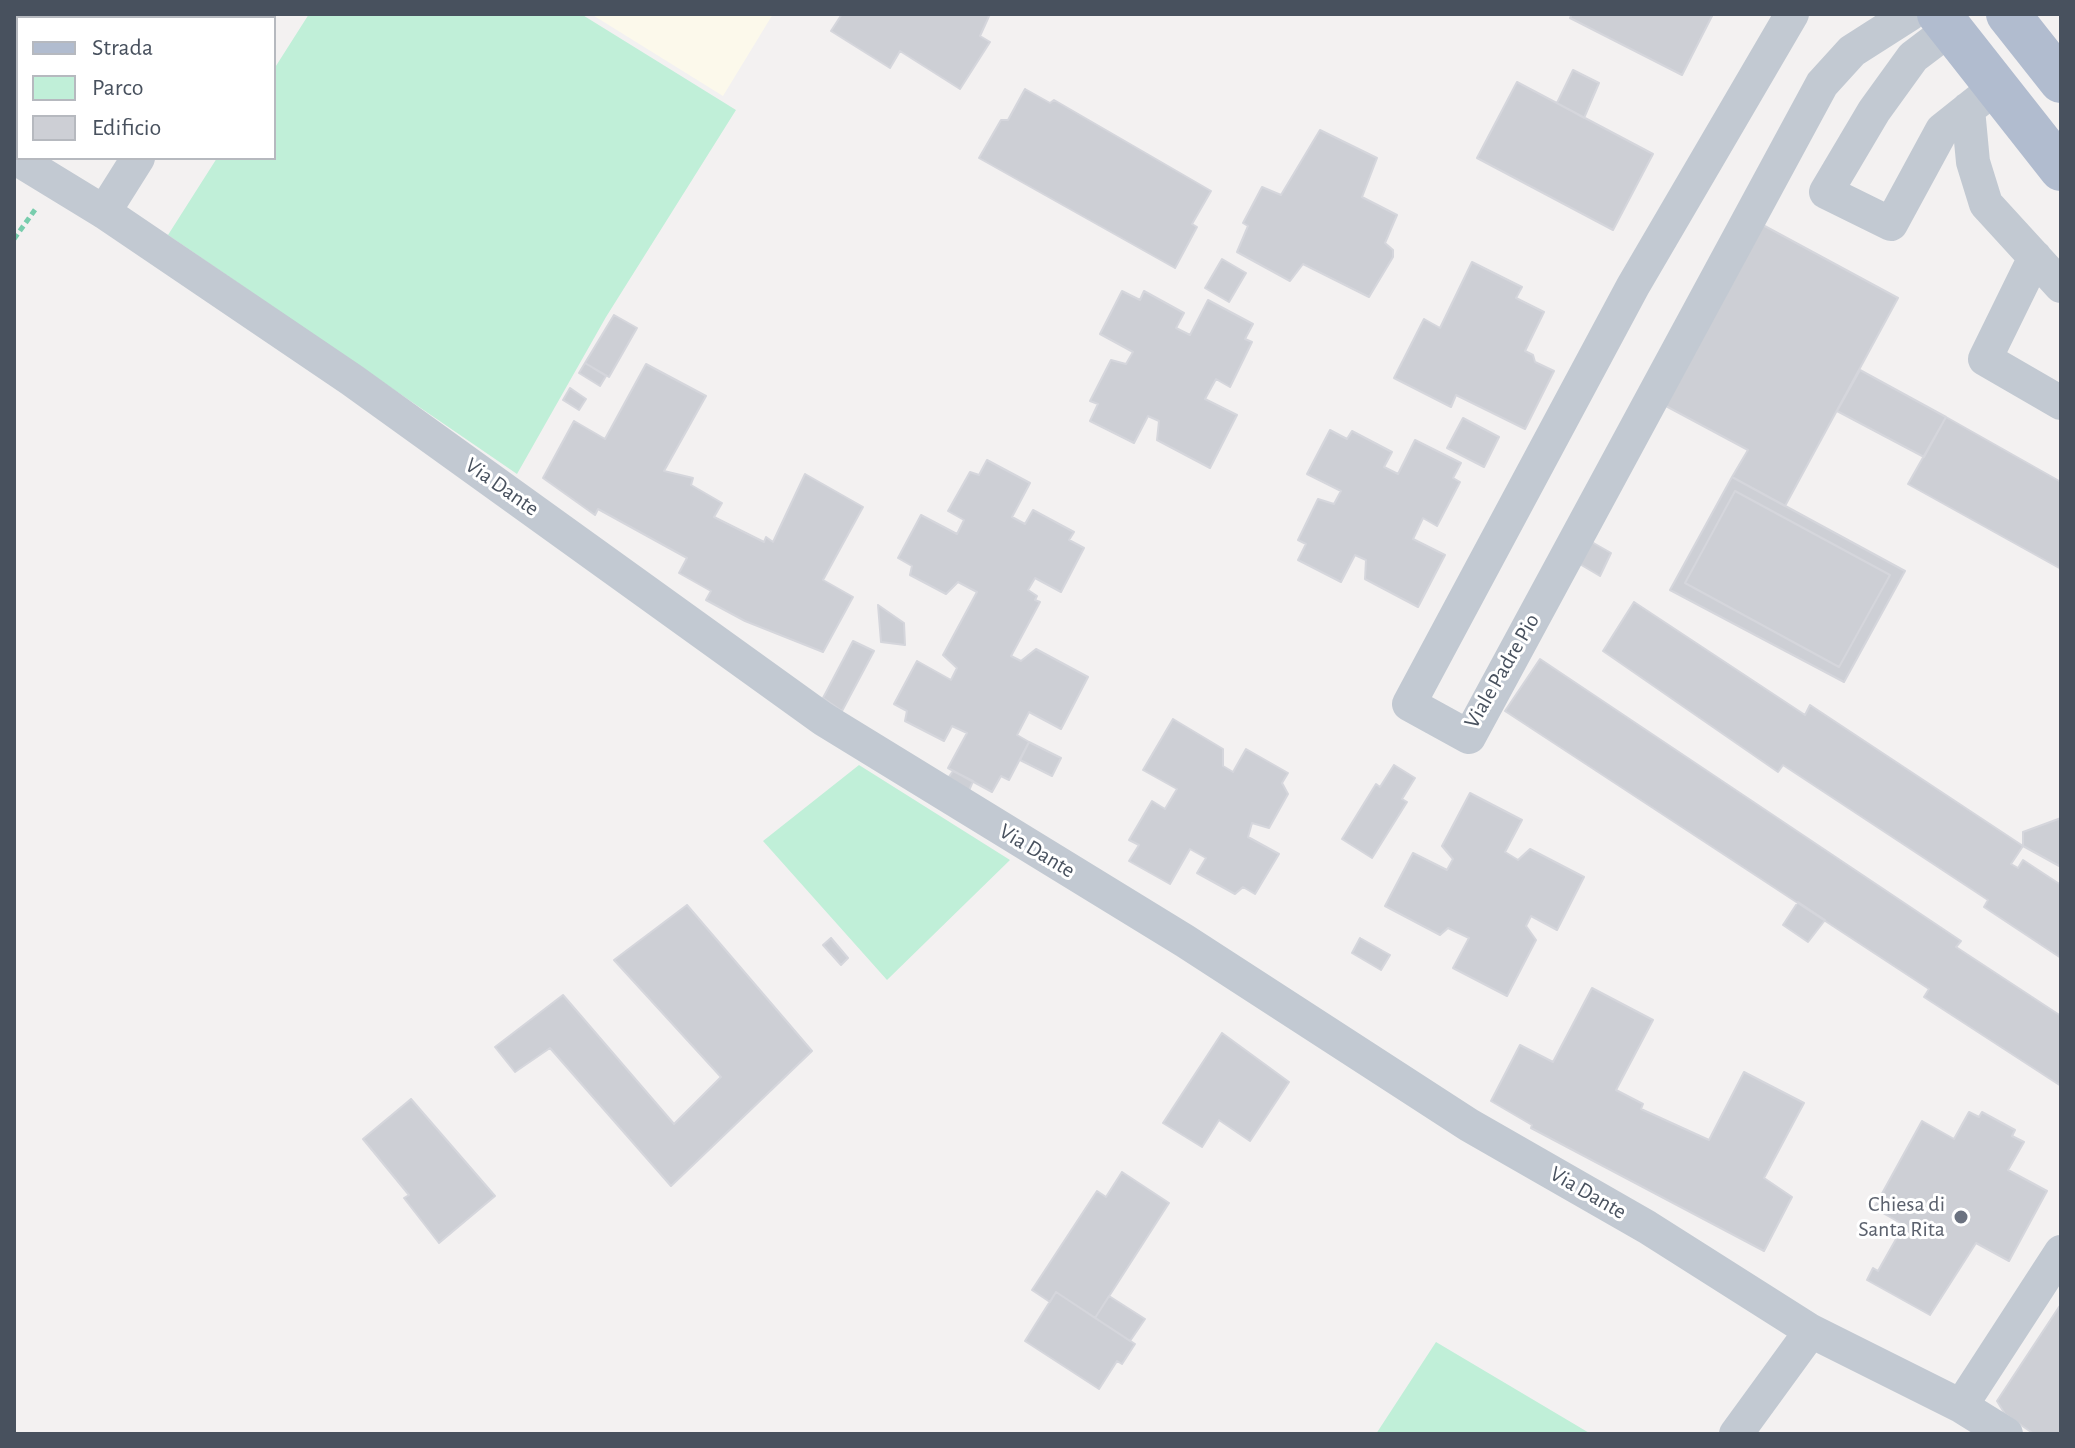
<!DOCTYPE html>
<style>
body{margin:0}
#map{position:relative;width:2075px;height:1448px;overflow:hidden;background:#f3f1f1;font-family:"Alegreya Sans",sans-serif}
canvas{display:block}
.frame{position:absolute;inset:0;border:16px solid #48515e;pointer-events:none}
.legend{position:absolute;left:16px;top:16px;width:260px;height:144px;box-sizing:border-box;background:#fff;border:2px solid #b6b9bf;margin:0;padding:10px 14px;list-style:none;font-size:24px;color:#48515e}
.legend li{display:flex;align-items:center;gap:16px;height:40px}
.legend b{width:40px;border:2px solid #b6b9bf}
</style>
<div id="map">
<canvas width="2075" height="1448"></canvas>
<div class="frame"></div>
<ul class="legend">
<li><b style="height:10px;background:#b1bccf"></b>Strada</li>
<li><b style="height:22px;background:#c0efd8"></b>Parco</li>
<li><b style="height:22px;background:#cdcfd5"></b>Edificio</li>
</ul>
</div>
<script>
const ctx = document.querySelector('canvas').getContext('2d');
ctx.lineJoin = 'round';
function fill(path, color) {
  ctx.fillStyle = color;
  ctx.fill(path, 'evenodd');
}
function poly(rows) {
  const path = new Path2D();
  for (const r of rows) {
    path.moveTo(r[0], r[1]);
    for (let i = 2; i < r.length; i += 2) path.lineTo(r[i], r[i + 1]);
  }
  return path;
}
function strokePath(path, color, width, dash) {
  ctx.strokeStyle = color;
  ctx.lineWidth = width;
  ctx.lineCap = dash ? 'butt' : 'round';
  ctx.setLineDash(dash || []);
  ctx.stroke(path);
}
function drawText(font, color, halo, rows, align = 'center') {
  ctx.font = font + ' "Alegreya Sans",sans-serif';
  ctx.lineWidth = 6;
  ctx.setLineDash([]);
  ctx.textBaseline = 'middle';
  ctx.strokeStyle = halo;
  ctx.fillStyle = color;
  for (const [text, x, y, turn = 0] of rows) {
    ctx.save();
    ctx.translate(x, y);
    ctx.rotate((+turn || 0) * Math.PI / 180);
    ctx.textAlign = isNaN(turn) ? turn : align;
    if (halo) ctx.strokeText(text, 0, 0);
    ctx.fillText(text, 0, 0);
    ctx.restore();
  }
}
const commercial = poly([
 [591,14,773,14,723,96]
]);
const green = poly([
 [309,14,581,14,736,110,606,317,517,474,168,235,217,158,274,158,274,69],
 [859,765,1010,860,887,980,763,841],
 [1436,1342,1591,1434,1376,1434]
]);
const building = poly([
 [14,14,113,14,111,18,18,18,18,63,14,61,14,14],
 [842,14,990,14,980,36,990,42,960,89,900,51,890,68,831,31,842,14],
 [1572,14,1713,14,1682,75,1570,18,1572,14],
 [1573,70,1599,83,1584,118,1557,103,1573,70],
 [1517,82,1653,154,1613,230,1477,158,1517,82],
 [1025,89,1050,103,1054,100,1211,191,1192,224,1197,227,1175,268,979,158,1001,120,1008,120,1025,89],
 [1320,130,1377,158,1362,197,1397,215,1385,243,1393,250,1393,257,1369,297,1303,264,1290,281,1237,252,1248,226,1243,223,1262,187,1281,195,1320,130],
 [1761,224,1898,298,1785,506,1732,477,1748,450,1664,405,1761,224],
 [1222,259,1246,273,1229,302,1205,288,1222,259],
 [1472,262,1522,287,1516,298,1544,312,1525,351,1533,355,1535,362,1554,371,1525,429,1456,395,1451,407,1394,378,1424,319,1440,328,1472,262],
 [1122,291,1140,300,1144,291,1184,313,1176,328,1190,335,1208,300,1253,324,1245,339,1252,342,1230,387,1216,379,1205,399,1237,415,1210,468,1157,440,1159,421,1148,416,1134,443,1090,421,1098,404,1090,401,1111,360,1126,364,1133,352,1100,334,1122,291],
 [614,315,637,328,609,377,585,363,614,315],
 [585,363,606,376,600,386,579,373,585,363],
 [646,364,706,396,664,471,693,478,691,485,722,503,714,517,764,542,766,537,773,542,805,474,863,507,823,580,853,597,823,652,745,621,706,600,711,591,679,573,687,558,598,509,595,515,543,478,574,421,605,439,646,364],
 [1860,370,1946,417,1924,457,1837,411,1860,370],
 [570,388,586,399,579,410,563,400,570,388],
 [1946,417,2061,482,2061,569,1908,484,1946,417],
 [1463,418,1499,437,1484,467,1447,448,1463,418],
 [1330,430,1347,439,1352,431,1392,452,1384,467,1398,474,1415,440,1461,463,1453,478,1460,482,1437,526,1423,518,1413,539,1445,555,1418,607,1365,579,1366,560,1355,555,1341,582,1298,560,1306,544,1298,540,1318,499,1334,504,1341,491,1307,474,1330,430],
 [987,460,1030,483,1012,517,1025,524,1033,510,1074,532,1069,540,1084,548,1061,592,1035,578,1028,590,1037,596,1035,600,1040,602,1011,656,1021,661,1036,649,1088,677,1061,729,1029,712,1017,735,1029,742,1009,780,1001,776,992,792,948,768,967,733,952,726,944,741,905,721,907,711,894,704,917,661,951,680,957,668,943,655,977,592,958,582,946,594,910,575,912,566,898,558,921,515,957,534,964,520,948,511,970,472,979,475,987,460],
 [1732,477,1905,571,1844,682,1670,590,1732,477],
 [1735,491,1890,575,1839,667,1685,583,1735,491],
 [1735,491,1890,575,1839,667,1685,583,1735,491],
 [1590,541,1611,553,1600,576,1578,563,1590,541],
 [1634,602,1805,715,1810,705,2023,846,2011,864,2018,868,2023,860,2061,885,2061,958,1984,907,1988,900,1783,765,1778,772,1603,651,1634,602],
 [878,605,904,623,905,645,881,642,878,605],
 [853,641,874,651,842,711,823,698,853,641],
 [1540,659,1961,941,1956,947,2061,1016,2061,1086,1924,997,1929,989,1505,711,1540,659],
 [1173,719,1223,749,1223,766,1233,772,1246,749,1288,773,1282,783,1288,794,1269,828,1252,823,1248,837,1279,854,1255,894,1243,887,1235,894,1197,873,1206,858,1190,849,1170,884,1129,861,1139,845,1129,840,1152,801,1165,809,1177,789,1143,770,1173,719],
 [1029,742,1061,758,1052,776,1020,760,1029,742],
 [1394,765,1415,778,1402,799,1407,802,1372,858,1342,839,1376,784,1380,787,1394,765],
 [953,771,973,781,968,793,946,781,953,771],
 [1470,793,1522,820,1505,852,1518,860,1530,849,1584,877,1557,930,1531,916,1526,926,1536,940,1507,996,1453,968,1469,938,1448,928,1440,935,1385,906,1413,853,1447,870,1453,859,1442,846,1470,793],
 [2061,818,2061,867,2023,846,2023,832,2061,818],
 [1798,902,1825,920,1808,942,1783,925,1798,902],
 [687,905,812,1051,671,1186,550,1048,515,1072,495,1047,563,995,674,1124,721,1077,614,960,687,905],
 [831,938,848,958,841,965,823,945,831,938],
 [1360,938,1390,955,1381,970,1352,953,1360,938],
 [1592,988,1653,1020,1616,1090,1643,1104,1641,1109,1709,1140,1744,1072,1804,1103,1764,1178,1792,1197,1764,1251,1531,1128,1532,1125,1491,1101,1520,1045,1553,1062,1592,988],
 [1222,1033,1289,1082,1250,1141,1219,1120,1202,1147,1163,1123,1222,1033],
 [411,1099,495,1196,439,1243,404,1198,409,1195,363,1139,411,1099],
 [1969,1112,1979,1117,1982,1112,2015,1130,2012,1136,2024,1142,2008,1170,2047,1191,2009,1261,1976,1243,1930,1315,1867,1280,1873,1268,1878,1271,1904,1225,1874,1208,1922,1121,1954,1139,1969,1112],
 [1122,1172,1169,1203,1095,1318,1056,1292,1050,1302,1032,1290,1097,1191,1106,1197,1122,1172],
 [1056,1292,1135,1344,1122,1364,1117,1361,1099,1389,1025,1341,1056,1292],
 [1109,1296,1145,1319,1130,1341,1095,1318,1109,1296],
 [2061,1304,2061,1434,2034,1434,2005,1414,1997,1401,2061,1304]
]);
const path = poly([
 [14,239,37,207]
]);
const minor = poly([
 [1792,14,1633,286,1409,704,1469,737,1822,84,1852,51,1910,14],
 [228,18,230,14],
 [1950,29,1913,57,1874,111,1826,192,1891,224,1942,130,1996,87],
 [1968,109,1973,162,1986,204,2061,286],
 [14,157,104,212,352,380,823,719,1185,941,1469,1125,1647,1227,1811,1331,1961,1406,2006,1434],
 [104,212,138,158],
 [2035,257,1985,359,2061,403],
 [1961,1406,2061,1252],
 [1736,1434,1811,1331]
]);
const major = poly([
 [1939,14,2061,169],
 [2008,14,2061,81]
]);
const markers = [
 [1961,1217,8,"#6b7280"]
];
const streetNames = [
 ["Via Dante",502,487,35],
 ["Viale Padre Pio",1502,671,-60],
 ["Via Dante",1037,851,31],
 ["Via Dante",1588,1193,30]
];
const worshipNames = [
 ["Chiesa di",1945,1204],
 ["Santa Rita",1945,1229]
];
fill(commercial, '#fcf9eb');
fill(green, '#c0efd8');
fill(building, '#cdcfd5');
strokePath(building, '#d5d6dc', 2);
strokePath(path, '#78cdad', 5, [6, 4]);
strokePath(minor, '#c2c9d2', 34);
strokePath(major, '#b1bccf', 44);
for (const [x, y, r, color] of markers) {
  const dot = new Path2D();
  dot.arc(x, y, r, 0, 2 * Math.PI);
  ctx.fillStyle = color;
  ctx.fill(dot);
  strokePath(dot, '#fff', 3);
}
drawText('22px', '#48515e', '#fff', streetNames);
drawText('22px', '#5b616d', '#fff', worshipNames, 'right');
</script>
